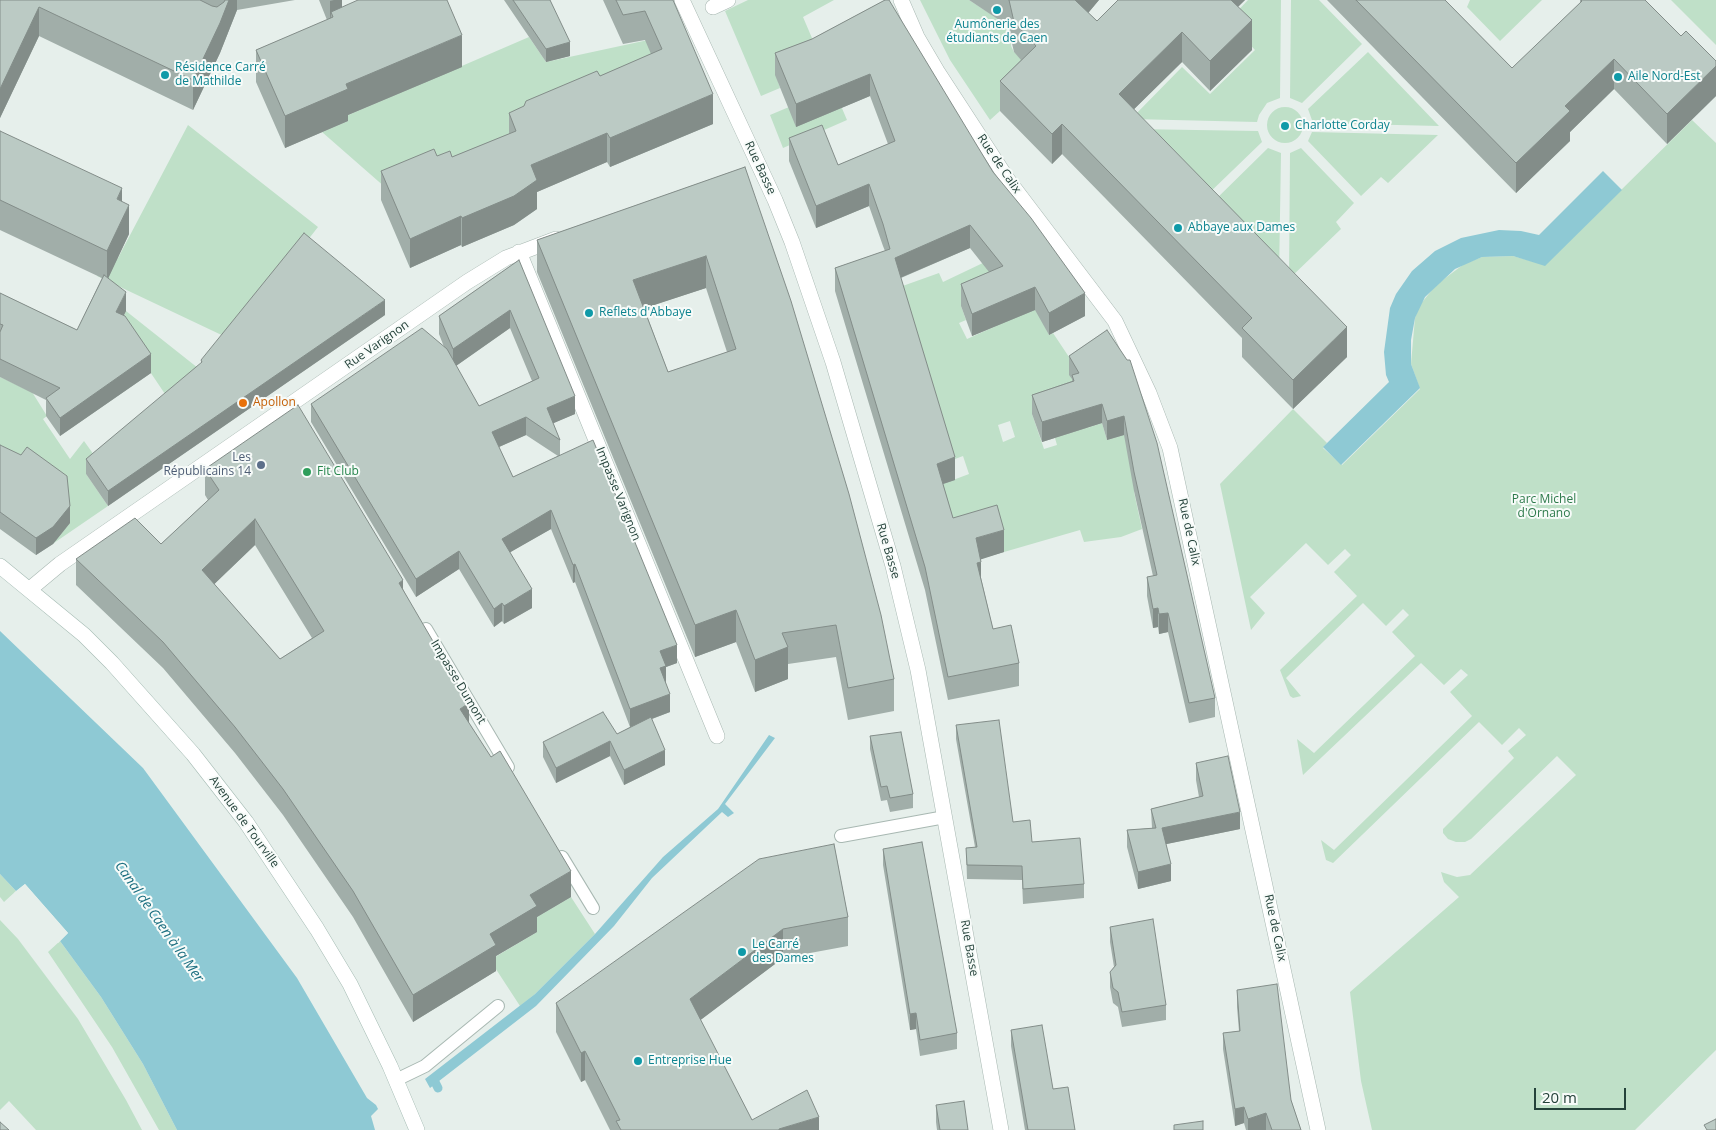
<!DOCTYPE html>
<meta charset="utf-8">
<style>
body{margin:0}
#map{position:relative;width:1716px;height:1130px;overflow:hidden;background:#e6efeb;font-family:"Open Sans",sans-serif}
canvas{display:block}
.scale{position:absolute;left:1534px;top:1088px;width:92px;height:22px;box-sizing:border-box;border:2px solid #24423a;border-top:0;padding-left:6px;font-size:15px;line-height:18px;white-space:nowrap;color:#24423a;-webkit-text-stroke:4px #f7fbf9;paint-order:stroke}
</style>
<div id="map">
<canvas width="1716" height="1130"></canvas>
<div class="scale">20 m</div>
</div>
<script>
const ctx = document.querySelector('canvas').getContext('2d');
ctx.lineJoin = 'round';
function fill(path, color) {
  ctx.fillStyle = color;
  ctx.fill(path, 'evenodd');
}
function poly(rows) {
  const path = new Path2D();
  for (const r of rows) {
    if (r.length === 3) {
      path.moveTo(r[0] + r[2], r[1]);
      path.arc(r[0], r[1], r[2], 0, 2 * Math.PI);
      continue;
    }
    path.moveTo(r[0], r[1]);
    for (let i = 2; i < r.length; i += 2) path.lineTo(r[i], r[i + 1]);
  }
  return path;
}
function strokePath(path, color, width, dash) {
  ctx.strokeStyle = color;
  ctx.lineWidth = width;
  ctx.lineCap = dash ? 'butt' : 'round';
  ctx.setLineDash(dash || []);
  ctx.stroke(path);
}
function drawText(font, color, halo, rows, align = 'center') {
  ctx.font = font + ' "Open Sans",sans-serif';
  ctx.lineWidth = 4;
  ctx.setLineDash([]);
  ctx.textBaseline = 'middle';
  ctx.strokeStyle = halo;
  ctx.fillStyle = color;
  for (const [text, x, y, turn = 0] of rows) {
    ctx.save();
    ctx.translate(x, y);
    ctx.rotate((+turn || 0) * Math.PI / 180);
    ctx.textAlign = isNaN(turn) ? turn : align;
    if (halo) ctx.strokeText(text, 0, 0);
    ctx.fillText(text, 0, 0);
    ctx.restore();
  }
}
const green = poly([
 [748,0,834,0,803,17,847,120,783,148,770,115,789,107,797,127,776,75,780,88,761,96,725,11],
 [920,0,969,0,1010,27,1011,46,1014,52,1024,61,1000,111,990,120,950,60],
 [1248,0,1281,0,1280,98,1267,103,1259,115,1257,122,1131,119,1182,67,1210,94,1255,50,1228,21],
 [1291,0,1319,0,1362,44,1302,103,1290,98],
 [1470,0,1542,0,1500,41,1467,7],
 [1671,0,1716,0,1716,45],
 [529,37,546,62,648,40,661,71,394,195,322,132,348,121,346,116],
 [1368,52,1439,126,1313,123,1308,109],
 [1285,125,18],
 [1692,120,1716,143,1716,1050,1635,1130,1372,1130,1361,1081,1350,992,1459,897,1444,882,1441,872,1457,877,1470,875,1576,775,1557,756,1471,839,1465,842,1456,842,1448,839,1443,833,1443,829,1514,758,1508,751,1526,735,1519,728,1502,745,1479,722,1333,863,1326,860,1321,840,1334,850,1472,716,1450,692,1468,675,1461,669,1444,685,1421,663,1303,775,1297,739,1314,753,1415,656,1392,632,1409,615,1403,609,1386,626,1363,603,1286,678,1301,696,1293,698,1290,696,1280,670,1357,596,1334,572,1351,555,1345,549,1328,565,1306,543,1250,597,1265,613,1251,630,1220,484,1293,409,1327,443,1323,448,1342,465,1420,389,1411,364,1415,318,1419,306,1436,285,1464,264,1482,257,1513,256,1545,265],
 [188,125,318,227,230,339,97,276,118,258],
 [1134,129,1258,131,1262,142,1204,198],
 [1312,132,1438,135,1388,183,1381,177,1361,196,1308,141],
 [1268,148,1281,153,1279,277,1210,205],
 [1301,148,1354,203,1336,222,1341,229,1289,279,1290,153],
 [1008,251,1049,335,1053,333,1077,369,1087,428,1102,423,1107,440,1145,428,1134,492,1142,529,1121,537,1084,542,1080,530,1004,552,997,528,954,545,937,486,969,474,963,456,923,471,897,288,939,273,943,282],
 [961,306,996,326,967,339,959,323,966,320],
 [1032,414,1060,436,1055,438,1057,445,1044,449],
 [1010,421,1015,437,1003,442,998,425],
 [126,311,203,372,167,397,128,339,116,330],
 [0,377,32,392,47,416,43,419,70,459,84,441,99,462,86,474,108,506,51,545,55,532,64,530,70,523,0,508],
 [0,874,16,891,4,902,0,897],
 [571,897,595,934,535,994,520,1006,490,960,537,932,530,921],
 [0,920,18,939,78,1019,126,1100,142,1130,36,1130,9,1101,0,1110],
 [60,941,101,997,143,1064,177,1130,159,1130,112,1047,48,952]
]);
const water = poly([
 [1603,171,1622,190,1545,266,1513,256,1482,257,1455,269,1425,297,1415,318,1411,340,1411,364,1420,388,1341,465,1323,447,1389,382,1386,375,1384,352,1390,308,1396,294,1412,271,1435,251,1461,238,1499,230,1521,231,1539,235],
 [0,631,143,768,297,978,367,1098,376,1105,378,1109,371,1116,375,1130,177,1130,143,1064,101,997,60,941,68,933,25,884,16,891,0,874],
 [769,735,775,738,725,804,734,813,728,817,722,812,652,878,614,926,536,1006,430,1088,425,1079,535,994,595,934,663,857,718,809]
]);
const pier = poly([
 [25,884,68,933,58,943,58,939,65,933,24,887,17,894,14,893]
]);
const stream = poly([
 [434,1080,438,1088]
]);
const lane = poly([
 [426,629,508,767],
 [841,836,945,817],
 [562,857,593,908],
 [396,1080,425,1066,498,1006]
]);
const street = poly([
 [682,0,775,200,792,242,833,362,893,566,918,670,1001,1130],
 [901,0,917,37,937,71,1008,180,1115,321,1149,393,1170,448,1318,1130],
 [713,7,728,0],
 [519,252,717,736],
 [30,589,60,564,467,282,506,258,556,239]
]);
const secondary = poly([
 [0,566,84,635,112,663,193,754,246,822,317,929,350,984,390,1066,417,1130]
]);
const wall = poly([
 [0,0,295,0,237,10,220,53,193,110,39,36,0,118],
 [319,0,342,0,342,7,462,67,348,115,348,121,285,148,256,82,256,50,327,20],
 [504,0,550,0,570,56,546,62],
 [603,0,673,0,713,124,610,167,607,162,537,192,537,209,514,225,462,247,461,245,410,268,381,200,381,171,437,156,452,157,509,134,509,113,600,76,651,54,645,40,623,44],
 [885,0,993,172,1085,316,1049,335,1035,310,972,336,961,306,961,284,989,272,970,248,901,278,955,480,943,484,953,518,1004,552,980,559,981,578,993,629,1019,663,1019,686,948,700,925,590,835,291,835,268,885,251,883,246,869,206,816,228,789,161,789,138,838,165,888,144,870,96,796,127,775,75,775,53,812,39],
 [969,0,1099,0,1088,13,1097,21,1118,0,1245,0,1238,7,1252,50,1210,91,1182,62,1134,109,1347,357,1293,409,1242,357,1242,338,1062,154,1052,164,1000,111,1000,81,1021,60,1014,52,1008,26],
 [1327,0,1445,0,1512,68,1580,3,1580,0,1645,0,1681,36,1716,61,1716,96,1667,144,1614,89,1570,132,1570,141,1516,193],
 [0,131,122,202,129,234,108,278,126,311,124,315,151,373,60,436,46,416,46,400,0,377,0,293,77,330,102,278,0,230],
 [745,167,894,679,894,711,848,720,836,657,788,664,788,679,755,692,736,642,695,657,537,272,537,240],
 [706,288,727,352,668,372,644,308],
 [519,260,575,414,553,423,560,440,560,455,677,663,666,667,666,684,670,712,652,719,665,765,624,785,610,756,556,783,543,757,543,742,617,734,630,727,575,582,573,583,551,529,510,552,532,608,504,624,502,621,494,627,459,569,416,597,311,422,311,404,444,347,439,334,439,316],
 [510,328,532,381,479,406,456,366],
 [526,435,558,456,513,477,499,447],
 [385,315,108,506,86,474,86,459,201,364,201,360],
 [1107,330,1215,698,1215,717,1189,723,1168,632,1159,634,1158,627,1153,628,1147,596,1147,577,1153,576,1134,491,1124,435,1107,440,1102,423,1042,442,1032,414,1032,395,1072,381,1072,379,1069,375,1069,356],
 [0,445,70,523,53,544,36,555,0,529],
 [205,469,403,589,469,723,571,897,537,917,537,932,496,956,496,971,413,1022,353,917,283,815,235,753,163,668,76,585,76,559,161,544,208,500,205,495],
 [255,545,312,638,280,659,214,584],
 [956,725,1013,822,1032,842,1084,884,1084,898,1023,904,1022,880,967,879,966,848,975,847,956,739],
 [870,736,913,794,913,808,890,812,887,800,881,801,870,749],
 [1196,763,1240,829,1166,844,1171,881,1138,889,1127,847,1127,830,1152,828,1151,809,1199,797,1196,780],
 [834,844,848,917,848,946,783,958,700,1020,752,1120,819,1130,610,1130,585,1080,581,1082,556,1032,556,1003],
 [883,849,957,1033,957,1049,920,1056,916,1029,910,1030,883,865],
 [1110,927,1166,1005,1166,1020,1122,1027,1118,1007,1113,1003,1110,987,1110,972,1114,967,1110,942],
 [1237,990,1291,1100,1301,1130,1246,1130,1244,1123,1235,1126,1223,1049,1223,1033,1239,1031,1237,1007],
 [1011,1030,1053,1089,1075,1130,1025,1130,1011,1046],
 [936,1105,968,1130,937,1130,936,1122]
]);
const shadedWall = poly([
 [229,0,237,0,237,10,220,53,193,110,193,80],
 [334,0,342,0,342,27,331,12,330,30,330,1],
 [1074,0,1099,0,1074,30],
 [1223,0,1245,0,1223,21],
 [39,7,39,36,0,118,0,89],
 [1252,20,1252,50,1210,91,1210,61],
 [1182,32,1182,62,1119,124,1119,94],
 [462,35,462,67,348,115,348,121,285,148,285,116,346,84],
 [570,42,570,56,546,62,546,49],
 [1614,59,1614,89,1570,132,1570,141,1516,193,1516,163,1565,106],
 [1716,66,1716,96,1667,144,1667,114],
 [870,74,870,96,796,127,796,104],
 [713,94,713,124,610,167,610,138],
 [1062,124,1062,154,1052,164,1052,134],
 [607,133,607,162,537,192,537,209,514,225,462,247,462,218,531,165],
 [869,184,869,206,816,228,816,206],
 [122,188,122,218,117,199],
 [129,205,129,234,107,281,107,251],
 [461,216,461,245,410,268,410,239],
 [970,225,970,248,895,280,895,258],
 [706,256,706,288,633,312,633,280],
 [1035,287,1035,310,972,336,972,314],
 [126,292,126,311,116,330,116,312],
 [1085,293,1085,316,1049,335,1049,313],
 [385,300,385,315,108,506,108,491],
 [510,310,510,328,453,368,453,349],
 [1347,327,1347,357,1293,409,1293,380],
 [151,354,151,373,60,436,60,418],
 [575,396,575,414,547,426,547,408],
 [1102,404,1102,423,1042,442,1042,422],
 [1124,416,1124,435,1107,440,1107,421],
 [526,417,526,435,492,450,492,432],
 [955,457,955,480,937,486,937,464],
 [70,506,70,523,53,544,36,555,36,538],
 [551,510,551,529,502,557,502,539],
 [255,519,255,545,202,596,202,570],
 [1004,530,1004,552,976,561,976,538],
 [459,551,459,569,416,597,416,579],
 [981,562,981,585,977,563],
 [575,564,575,582,573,583,573,565],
 [403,580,403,606,399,583],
 [532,589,532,608,504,624,504,606],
 [502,603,502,621,494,627,494,609],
 [1158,608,1158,627,1153,628,1153,609],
 [736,610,736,642,695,657,695,625],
 [1168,613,1168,632,1159,634,1159,614],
 [677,645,677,663,666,667,666,684,660,686,660,651],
 [788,647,788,679,755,692,755,660],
 [670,694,670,712,630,727,630,709],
 [469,703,469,729,460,709],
 [610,741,610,756,556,783,556,768],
 [665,750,665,765,624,785,624,770],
 [1240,812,1240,829,1162,845,1162,828],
 [1171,864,1171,881,1138,889,1138,872],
 [571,871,571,897,537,917,537,932,496,956,496,971,413,1022,413,995,490,934,530,895],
 [783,929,783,958,690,1028,690,999],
 [916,1013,916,1029,910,1030,910,1014],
 [585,1051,585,1080,581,1082,581,1053],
 [1244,1107,1244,1123,1235,1126,1235,1109],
 [1266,1113,1266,1130,1248,1130,1248,1119],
 [819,1117,819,1130,779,1130,779,1129]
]);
const building = poly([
 [0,0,200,0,212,6,217,7,224,2,225,0,229,0,220,23,193,80,39,7,0,89,0,0],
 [358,0,447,0,462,35,346,84,348,89,285,116,256,50,333,17,331,12,358,0],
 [513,0,550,0,570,42,546,49,513,0],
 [616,0,673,0,713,94,610,138,607,133,531,165,537,180,514,196,462,218,461,216,410,239,381,171,434,149,437,156,450,151,452,157,516,131,509,113,524,106,526,101,597,71,600,76,662,49,645,11,623,15,616,0],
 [885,0,889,0,993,172,1031,218,1085,293,1049,313,1035,287,972,314,961,284,1003,266,970,225,895,258,955,457,937,464,953,518,997,505,1004,530,976,538,981,562,977,563,993,629,1011,625,1019,663,948,677,925,567,835,268,890,249,883,224,869,184,816,206,789,138,822,125,838,165,895,141,870,74,796,104,775,53,812,39,885,0],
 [1009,0,1075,0,1097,21,1118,0,1231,0,1252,20,1210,61,1182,32,1119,94,1347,327,1293,380,1242,328,1252,318,1062,124,1052,134,1000,81,1036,46,1014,22,1009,0],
 [1356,0,1445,0,1512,68,1582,1,1581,0,1645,0,1681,36,1686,31,1716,61,1716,66,1667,114,1614,59,1565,106,1570,111,1516,163,1356,0],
 [0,131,122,188,117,199,129,205,107,251,0,200,0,131],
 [745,167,791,301,849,494,881,615,894,679,848,688,836,625,782,633,788,647,755,660,736,610,695,625,537,240,745,167],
 [706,256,736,349,668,372,633,280,706,256],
 [304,233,385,300,108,491,86,459,202,362,201,360,304,233],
 [519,260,575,396,547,408,560,440,526,417,492,432,513,477,593,440,677,645,660,651,666,666,660,668,670,694,630,709,575,564,573,565,551,510,502,539,532,589,504,606,502,603,494,609,459,551,416,579,311,404,422,328,447,349,479,406,539,378,510,310,453,349,439,316,519,260],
 [104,275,126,292,116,312,125,316,151,354,60,418,46,398,60,388,0,359,0,332,3,325,0,324,0,293,77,330,104,275],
 [1107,330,1127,360,1130,360,1157,443,1215,698,1189,703,1168,613,1159,614,1158,608,1153,609,1147,577,1157,575,1134,472,1124,416,1107,421,1102,404,1042,422,1032,395,1074,381,1072,375,1079,373,1069,356,1107,330],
 [298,405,403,580,399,583,469,703,460,709,491,757,500,751,571,871,530,895,537,906,490,934,496,945,413,995,353,891,283,789,235,727,163,642,76,559,135,518,161,544,219,490,205,469,298,405],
 [255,519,324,631,280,659,202,570,255,519],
 [0,445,21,455,27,447,67,476,70,506,53,527,36,538,0,512,0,445],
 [603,712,617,734,651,717,665,750,624,770,610,741,556,768,543,742,603,712],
 [999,720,1013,822,1030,820,1032,842,1080,838,1084,884,1023,889,1022,866,967,865,966,848,977,847,956,725,999,720],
 [901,732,913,794,890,798,887,786,881,787,870,736,901,732],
 [1228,756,1240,812,1162,828,1171,864,1138,872,1127,830,1156,828,1151,809,1203,796,1196,763,1228,756],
 [922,842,957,1033,920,1040,916,1013,910,1014,883,849,922,842],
 [834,844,848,917,783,929,690,999,752,1120,807,1090,819,1117,779,1129,779,1130,621,1130,616,1121,620,1120,585,1051,581,1053,556,1003,759,859,834,844],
 [1153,919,1166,1005,1122,1012,1118,992,1113,988,1110,972,1116,965,1110,927,1153,919],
 [1277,984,1291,1100,1301,1130,1272,1130,1266,1113,1248,1119,1244,1107,1235,1109,1223,1033,1240,1031,1237,990,1277,984],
 [1042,1025,1053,1089,1068,1087,1075,1130,1028,1130,1011,1030,1042,1025],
 [964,1101,968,1130,940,1130,936,1105,964,1101],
 [1716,1119,1716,1130,1707,1130,1704,1125,1716,1119],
 [1203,1121,1203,1130,1174,1130,1174,1125,1203,1121],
 [0,1122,9,1130,0,1130,0,1122]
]);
const markers = [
 [997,10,5,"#0f9aa8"],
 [165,75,5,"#0f9aa8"],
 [1618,77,5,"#0f9aa8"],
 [1285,126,5,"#0f9aa8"],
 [1178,228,5,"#0f9aa8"],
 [589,313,5,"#0f9aa8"],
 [243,403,5,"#e8710a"],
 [261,465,5,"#5c6f8a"],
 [307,472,5,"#2e9e5b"],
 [742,952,5,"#0f9aa8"],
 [638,1061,5,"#0f9aa8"]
];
const cultureNames = [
 ["Aumônerie des",997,25,"center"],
 ["étudiants de Caen",997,39,"center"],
 ["Résidence Carré",175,68],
 ["de Mathilde",175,82],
 ["Aile Nord-Est",1628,77],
 ["Charlotte Corday",1295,126],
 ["Abbaye aux Dames",1188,228],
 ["Reflets d'Abbaye",599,313],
 ["Le Carré",752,945],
 ["des Dames",752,959],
 ["Entreprise Hue",648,1061]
];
const streetNames = [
 ["Rue de Calix",999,164,56],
 ["Rue Basse",760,168,65],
 ["Rue Varignon",377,345,-35],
 ["Impasse Varignon",618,494,68],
 ["Rue de Calix",1189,532,78],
 ["Rue Basse",888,551,74],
 ["Impasse Dumont",458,682,59],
 ["Avenue de Tourville",244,822,54],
 ["Rue de Calix",1275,928,78],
 ["Rue Basse",969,948,80]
];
const foodNames = [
 ["Apollon",253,403]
];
const serviceNames = [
 ["Les",251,458],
 ["Républicains 14",251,472]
];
const leisureNames = [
 ["Fit Club",317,472]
];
const parkNames = [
 ["Parc Michel",1544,500],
 ["d'Ornano",1544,514]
];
const waterNames = [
 ["Canal de Caen à la Mer",159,922,55]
];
fill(green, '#bfe0c8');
fill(water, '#8ec9d4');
fill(pier, '#e6efeb');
strokePath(stream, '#8ec9d4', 9);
strokePath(lane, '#a8b8b2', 14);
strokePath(street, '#a8b8b2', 16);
strokePath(secondary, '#a4bbb3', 16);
strokePath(lane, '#fff', 12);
strokePath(street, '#fff', 15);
strokePath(secondary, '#fff', 15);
fill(wall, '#a1aea9');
fill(shadedWall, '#838d89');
fill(building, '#bbcac4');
strokePath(building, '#838d89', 1);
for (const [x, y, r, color] of markers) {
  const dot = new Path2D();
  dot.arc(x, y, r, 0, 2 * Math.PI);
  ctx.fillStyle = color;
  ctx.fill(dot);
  strokePath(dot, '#f7fbf9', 2);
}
drawText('12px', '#0d838f', '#f7fbf9', cultureNames, 'left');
drawText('12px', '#24423a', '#f7fbf9', streetNames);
drawText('12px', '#c56008', '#f7fbf9', foodNames, 'left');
drawText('12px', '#4e5e75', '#f7fbf9', serviceNames, 'right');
drawText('12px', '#27864d', '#f7fbf9', leisureNames, 'left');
drawText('12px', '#2d7a4b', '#f7fbf9', parkNames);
drawText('italic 14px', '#1c6f80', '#f7fbf9', waterNames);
</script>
